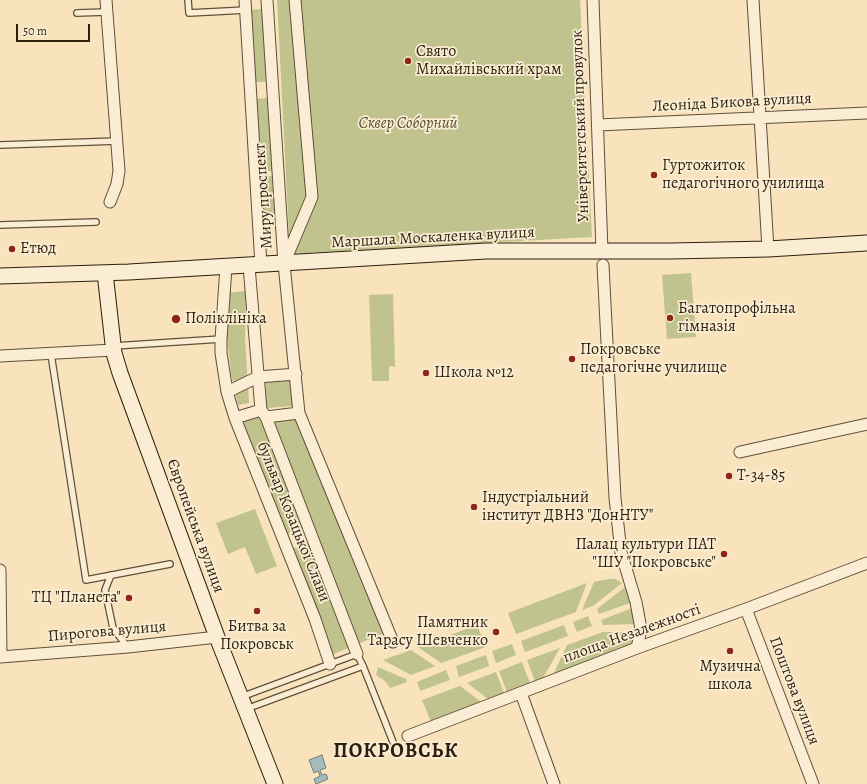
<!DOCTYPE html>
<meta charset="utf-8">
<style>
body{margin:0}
#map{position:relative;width:867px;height:784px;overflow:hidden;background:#f8e3bc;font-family:Alegreya,serif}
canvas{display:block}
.scale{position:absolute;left:16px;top:24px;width:74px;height:18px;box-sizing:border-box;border:2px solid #2c1f0e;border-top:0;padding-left:5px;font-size:12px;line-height:14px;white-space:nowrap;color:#2c1f0e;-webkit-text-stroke:3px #faedd3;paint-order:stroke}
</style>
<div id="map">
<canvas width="867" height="784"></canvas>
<div class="scale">50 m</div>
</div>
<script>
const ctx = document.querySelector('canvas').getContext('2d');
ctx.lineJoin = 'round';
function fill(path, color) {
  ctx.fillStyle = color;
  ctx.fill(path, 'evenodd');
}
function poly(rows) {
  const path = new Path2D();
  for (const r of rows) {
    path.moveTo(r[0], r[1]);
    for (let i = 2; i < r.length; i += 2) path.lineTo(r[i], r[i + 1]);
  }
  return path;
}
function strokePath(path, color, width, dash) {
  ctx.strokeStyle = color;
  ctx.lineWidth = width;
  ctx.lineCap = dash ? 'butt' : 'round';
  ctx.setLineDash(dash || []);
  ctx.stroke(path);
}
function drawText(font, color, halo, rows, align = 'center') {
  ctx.font = font + ' Alegreya,serif';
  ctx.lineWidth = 3.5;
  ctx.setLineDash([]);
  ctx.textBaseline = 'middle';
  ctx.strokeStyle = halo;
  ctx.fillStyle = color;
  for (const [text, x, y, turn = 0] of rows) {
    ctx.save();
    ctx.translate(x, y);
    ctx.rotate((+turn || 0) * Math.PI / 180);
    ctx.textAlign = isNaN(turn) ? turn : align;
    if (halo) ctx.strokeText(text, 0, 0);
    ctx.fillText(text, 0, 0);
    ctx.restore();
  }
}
const green = poly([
 [277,0,580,0,592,237,290,254],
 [262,9,266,82,253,82,248,10],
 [268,98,272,171,258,172,254,99],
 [272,176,275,213,261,214,258,177],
 [691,273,696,337,667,339,662,275],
 [246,291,245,338,249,403,238,405,231,373,227,337,226,293],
 [393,294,395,367,389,366,389,381,372,381,369,295],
 [293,377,294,406,267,408,265,379,270,381,287,380],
 [261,410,266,417,299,413,387,632,329,656,235,418],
 [297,527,304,529,308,541,306,545,300,549,292,547,287,538,290,532],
 [255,509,277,566,256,574,245,547,228,554,216,523],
 [610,579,615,579,622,583,593,606,582,610,594,582],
 [587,583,576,612,516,634,508,613],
 [625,587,630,603,599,614,597,609],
 [632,608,637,624,603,625,601,620],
 [588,616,592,626,577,632,573,622],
 [477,625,486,647,441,663,418,647],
 [564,625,568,636,525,652,521,641],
 [603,632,638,632,631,645,553,675,567,645],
 [512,644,516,655,496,663,492,651],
 [560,648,543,678,535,681,527,660],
 [411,650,435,666,411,675,383,660],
 [486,655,489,666,459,677,456,666],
 [522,662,530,683,507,692,499,671],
 [378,667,406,679,407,682,390,688,385,681,376,675],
 [446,670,450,680,420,691,417,682],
 [496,672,504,693,488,699,467,683],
 [460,686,481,702,431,722,422,700]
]);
const water = poly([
 [322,755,326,768,320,770,322,775,326,774,328,779,316,784,314,779,320,776,318,771,314,773,309,760,322,755]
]);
const lane = poly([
 [188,0,189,13,246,10],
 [77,13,106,12],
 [0,145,118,141],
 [0,225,96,222],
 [114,346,221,339],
 [51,354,86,580,170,564],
 [111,575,105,590,113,628,127,646],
 [241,697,357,654,363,666,393,742],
 [246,709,363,666]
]);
const street = poly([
 [106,0,119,171,117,184,110,202],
 [245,0,261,265],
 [267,0,284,264,299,413,393,642],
 [593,0,602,251],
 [753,0,768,249],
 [598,125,867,113],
 [285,261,312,197,295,0],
 [603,265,615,498,621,552,636,602,641,629,637,648],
 [249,266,261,410],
 [226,267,221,339,221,353,227,392,235,418],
 [0,356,114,350],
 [227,392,258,377,296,374],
 [299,413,266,417,357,654],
 [266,417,261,410,235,418,315,619,330,664],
 [740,452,867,424],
 [0,570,1,657],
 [746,609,813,784],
 [0,657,128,647,217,637],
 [521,693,554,784],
 [408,736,637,648,746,609,867,563]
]);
const secondary = poly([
 [105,273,114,353,120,373,217,637,275,784],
 [0,276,129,272,486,251,671,251,768,249,867,243]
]);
const markers = [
 [408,61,4,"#8f2418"],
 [654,175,4,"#8f2418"],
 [12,249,4,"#8f2418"],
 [670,318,4,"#8f2418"],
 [176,319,5,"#8f2418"],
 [572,359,4,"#8f2418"],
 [426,373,4,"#8f2418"],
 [729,476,4,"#8f2418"],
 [474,507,4,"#8f2418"],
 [724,554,4,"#8f2418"],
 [129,598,4,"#8f2418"],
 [257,611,4,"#8f2418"],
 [496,632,4,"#8f2418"],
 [730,651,4,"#8f2418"]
];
const poiNames = [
 ["Свято",416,52],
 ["Михайлівський храм",416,70],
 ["Гуртожиток",662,166],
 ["педагогічного училища",662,184],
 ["Етюд",20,249],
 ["Багатопрофільна",678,309],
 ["гімназія",678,327],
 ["Поліклініка",185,319],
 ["Покровське",580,350],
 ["педагогічне училище",580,368],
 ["Школа №12",434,373],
 ["Т-34-85",737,476],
 ["Індустріальний",482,498],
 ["інститут ДВНЗ \"ДонНТУ\"",482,516],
 ["Палац культури ПАТ",716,545,"right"],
 ["\"ШУ \"Покровське\"",716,563,"right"],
 ["ТЦ \"Планета\"",121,598,"right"],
 ["Памятник",488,623,"right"],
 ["Тарасу Шевченко",488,641,"right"],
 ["Битва за",257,627,"center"],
 ["Покровськ",257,645,"center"],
 ["Музична",730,667,"center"],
 ["школа",730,685,"center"]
];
const streetNames = [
 ["Леоніда Бикова вулиця",732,103,-3],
 ["Університетський провулок",581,126,-92],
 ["Миру проспект",264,196,-94],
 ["Маршала Москаленка вулиця",433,238,-3],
 ["бульвар Козацької Слави",293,522,68],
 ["Європейська вулиця",195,526,70],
 ["Пирогова вулиця",107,632,-5],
 ["площа Незалежності",632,634,-20],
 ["Поштова вулиця",794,691,69]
];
const parkNames = [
 ["Сквер Соборний",408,124]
];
const districtNames = [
 ["ПОКРОВСЬК",396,752]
];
fill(green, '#c0c38e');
fill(water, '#a4bbbd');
strokePath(water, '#747d77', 1);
strokePath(lane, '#5f503a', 8);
strokePath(street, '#5f503a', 13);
strokePath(secondary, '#2c1f0e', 17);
strokePath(lane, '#faedd3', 5.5);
strokePath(street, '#faedd3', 11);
strokePath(secondary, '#faedd3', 15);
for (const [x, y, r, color] of markers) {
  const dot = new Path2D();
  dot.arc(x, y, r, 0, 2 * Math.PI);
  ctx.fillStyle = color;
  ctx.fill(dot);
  strokePath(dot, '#faedd3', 1.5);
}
drawText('16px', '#2c1f0e', '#faedd3', poiNames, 'left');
drawText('16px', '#2c1f0e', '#faedd3', streetNames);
drawText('italic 16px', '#585034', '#faedd3', parkNames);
ctx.letterSpacing = '1px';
drawText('bold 20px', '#2c1f0e', '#faedd3', districtNames);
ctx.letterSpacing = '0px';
</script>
